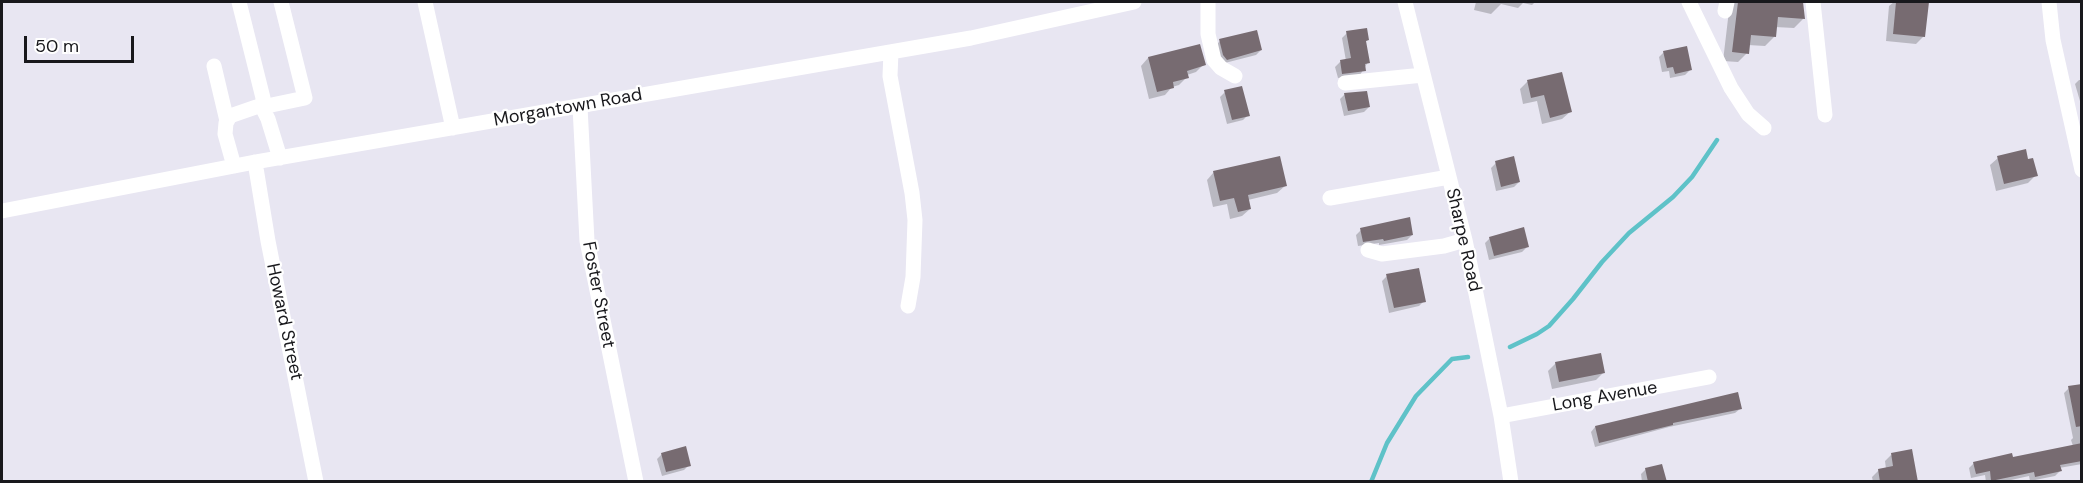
<!DOCTYPE html>
<style>
body{margin:0}
#map{position:relative;width:2083px;height:483px;overflow:hidden;background:#e8e6f2;font-family:"DM Sans",sans-serif}
canvas{display:block}
.frame{position:absolute;inset:0;border:3px solid #18181c;pointer-events:none}
.scale{position:absolute;left:24px;top:36px;width:110px;height:27px;box-sizing:border-box;border:3px solid #18181c;border-top:0;padding-left:8px;font-size:18px;line-height:21px;white-space:nowrap;color:#18181c;-webkit-text-stroke:4px #fff;paint-order:stroke}
</style>
<div id="map">
<canvas width="2083" height="483"></canvas>
<div class="frame"></div>
<div class="scale">50 m</div>
</div>
<script>
const ctx = document.querySelector('canvas').getContext('2d');
ctx.lineJoin = 'round';
function fill(path, color) {
  ctx.fillStyle = color;
  ctx.fill(path, 'evenodd');
}
function poly(rows) {
  const path = new Path2D();
  for (const r of rows) {
    path.moveTo(r[0], r[1]);
    for (let i = 2; i < r.length; i += 2) path.lineTo(r[i], r[i + 1]);
  }
  return path;
}
function strokePath(path, color, width, dash) {
  ctx.strokeStyle = color;
  ctx.lineWidth = width;
  ctx.lineCap = dash ? 'butt' : 'round';
  ctx.setLineDash(dash || []);
  ctx.stroke(path);
}
function drawText(font, color, halo, rows, align = 'center') {
  ctx.font = font + ' "DM Sans",sans-serif';
  ctx.lineWidth = 4.5;
  ctx.setLineDash([]);
  ctx.textBaseline = 'middle';
  ctx.strokeStyle = halo;
  ctx.fillStyle = color;
  for (const [text, x, y, turn = 0] of rows) {
    ctx.save();
    ctx.translate(x, y);
    ctx.rotate((+turn || 0) * Math.PI / 180);
    ctx.textAlign = isNaN(turn) ? turn : align;
    if (halo) ctx.strokeText(text, 0, 0);
    ctx.fillText(text, 0, 0);
    ctx.restore();
  }
}
const shadow = poly([
 [1476,2,1535,2,1532,5,1523,3,1518,8,1501,4,1491,14,1474,10],
 [1730,2,1802,2,1803,19,1794,28,1775,27,1774,37,1765,46,1748,45,1747,53,1738,62,1723,61],
 [1894,2,1927,2,1924,36,1916,44,1886,41,1889,6],
 [1347,33,1367,40,1364,43,1368,62,1360,75,1338,78,1335,67,1340,62,1346,61,1342,38],
 [1220,41,1261,50,1256,55,1221,64,1215,46],
 [1664,52,1690,70,1685,75,1670,78,1669,71,1662,72,1659,57],
 [1148,58,1204,64,1196,72,1187,75,1187,77,1179,85,1172,87,1165,95,1149,99,1141,66],
 [1560,74,1570,112,1562,119,1542,124,1537,101,1523,104,1520,89,1527,82],
 [2079,80,2082,80,2082,108,2075,84],
 [1225,92,1248,115,1243,120,1227,124,1220,97],
 [1345,94,1369,107,1364,112,1344,116,1340,99],
 [1998,158,2036,175,2028,183,1996,191,1990,165],
 [1496,163,1519,182,1514,187,1496,191,1491,168],
 [1214,172,1285,186,1277,193,1248,200,1250,209,1242,216,1230,219,1227,204,1213,207,1207,180],
 [1361,230,1412,235,1407,240,1379,245,1379,243,1358,246,1356,235],
 [1490,238,1527,247,1522,252,1489,260,1485,243],
 [1387,276,1424,301,1419,306,1389,313,1382,281],
 [1556,363,1604,372,1596,380,1552,389,1548,371],
 [2082,385,2082,464,2059,468,2060,471,2055,476,2030,481,2029,476,2002,482,1986,482,1985,475,1971,478,1969,468,1974,463,2012,458,2073,446,2071,440,2073,438,2064,393,2069,388],
 [1740,409,1735,413,1669,427,1595,447,1591,432,1595,427],
 [662,454,689,465,684,470,662,476,657,459],
 [1891,455,1917,482,1873,482,1872,477,1879,470,1886,469,1885,461],
 [1646,469,1665,482,1642,482,1641,474]
]);
const stream = poly([
 [1510,347,1537,334,1549,326,1573,299,1602,262,1629,233,1673,197,1692,177,1717,140],
 [1371,482,1387,443,1416,396,1452,359,1468,357]
]);
const building = poly([
 [1738,2,1803,2,1805,19,1778,17,1776,37,1751,35,1749,54,1732,52],
 [1896,2,1929,2,1925,37,1893,34],
 [1367,28,1369,40,1366,41,1370,63,1365,64,1366,71,1342,74,1340,60,1351,58,1346,31],
 [1257,30,1262,50,1227,60,1223,55,1219,39],
 [1200,44,1206,65,1187,71,1189,78,1173,82,1174,88,1157,92,1148,57],
 [1687,46,1692,70,1675,74,1673,67,1667,68,1663,51],
 [1562,72,1572,112,1550,118,1544,95,1531,98,1527,80],
 [1242,86,1250,116,1232,120,1224,90],
 [1367,91,1370,107,1348,111,1344,93],
 [2026,149,2028,159,2033,158,2038,176,2004,184,1997,156],
 [1280,156,1287,186,1248,195,1251,209,1238,212,1234,198,1220,201,1213,171],
 [1514,156,1520,182,1501,187,1495,161],
 [1410,217,1413,235,1384,241,1383,239,1363,242,1360,228],
 [1524,227,1529,247,1494,256,1489,237],
 [1419,268,1426,302,1394,308,1386,274],
 [1601,353,1605,373,1559,382,1555,362],
 [2082,384,2082,426,2076,427,2068,386],
 [1738,392,1742,409,1673,423,1673,425,1599,443,1595,426],
 [2082,443,2082,461,2060,465,2062,471,2035,477,2034,472,1991,481,1990,471,1976,474,1973,462,2012,453,2013,457],
 [686,446,691,466,666,472,661,453],
 [1912,449,1918,482,1880,482,1878,469,1893,466,1891,453],
 [1662,464,1667,482,1648,482,1645,468]
]);
const minor = poly([
 [239,2,263,98,262,107,305,98,281,2],
 [425,2,453,128],
 [1208,2,1208,34,1214,60,1221,68,1235,76],
 [1405,2,1465,240,1501,416,1511,482],
 [1689,2,1731,88,1748,114,1764,128],
 [1813,2,1825,115],
 [2049,2,2053,40,2082,170],
 [1725,11,1727,2],
 [891,52,890,76,912,193,915,220,913,277,908,306],
 [214,66,227,121],
 [1345,83,1423,75],
 [580,107,587,241,636,482],
 [255,162,268,241,316,482],
 [234,166,225,134,226,123,230,116,256,107,262,107,268,119,280,158],
 [1330,198,1449,177],
 [2,211,255,162,971,38,1134,2],
 [1368,250,1382,254,1444,246,1465,240],
 [1501,416,1709,377]
]);
const streetNames = [
 ["Morgantown Road",568,108,-10],
 ["Sharpe Road",1463,240,77],
 ["Foster Street",598,295,79],
 ["Howard Street",284,322,78],
 ["Long Avenue",1605,397,-10]
];
fill(shadow, '#0003');
strokePath(stream, '#5ec2c8', 4.5);
fill(building, '#776b71');
strokePath(minor, '#fff', 15);
drawText('18px', '#18181c', '#fff', streetNames);
</script>
